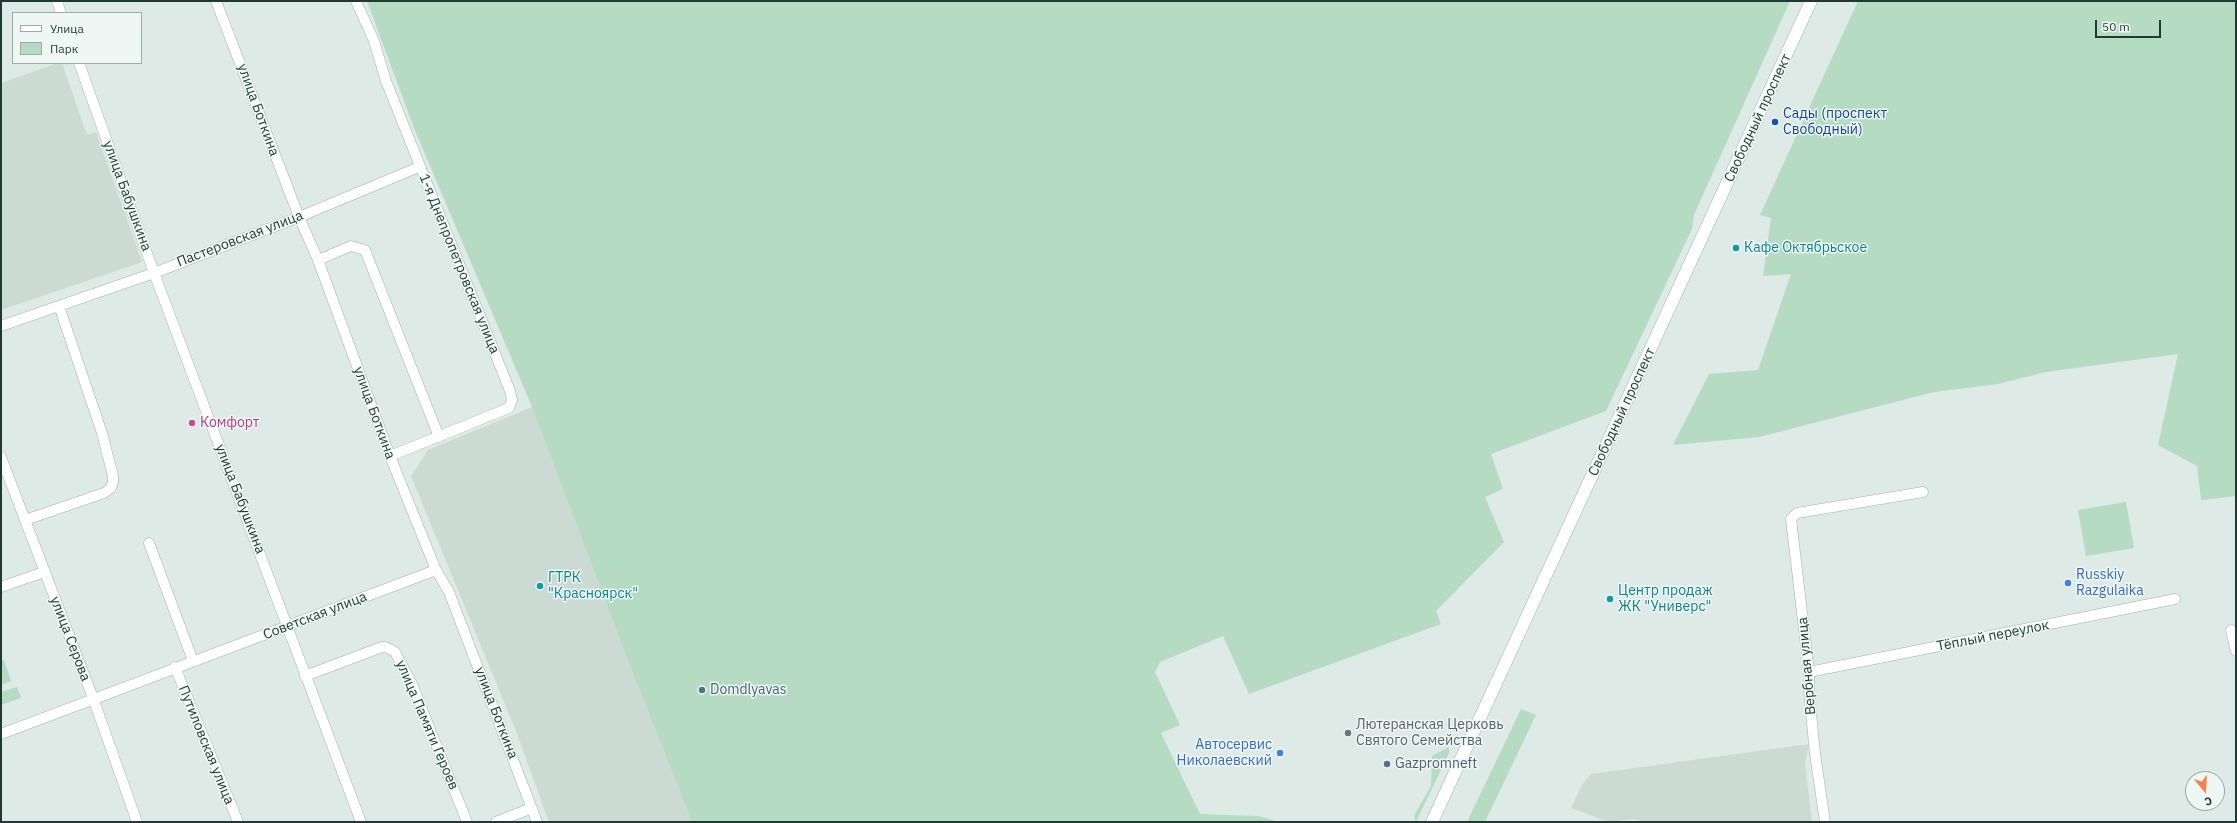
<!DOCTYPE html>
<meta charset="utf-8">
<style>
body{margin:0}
#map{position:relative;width:2237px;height:823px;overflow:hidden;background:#ddeae5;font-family:"IBM Plex Sans",sans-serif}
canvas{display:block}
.frame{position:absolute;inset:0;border:2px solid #1f3a34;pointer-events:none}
.legend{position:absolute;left:12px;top:12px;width:130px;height:52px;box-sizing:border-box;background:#eef7f3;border:1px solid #9baba7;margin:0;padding:5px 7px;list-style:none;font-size:12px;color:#1f3a34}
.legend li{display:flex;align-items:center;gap:8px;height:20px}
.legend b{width:20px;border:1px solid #9baba7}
.north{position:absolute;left:2185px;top:771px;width:40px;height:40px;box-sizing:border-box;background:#eef7f3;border:1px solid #9baba7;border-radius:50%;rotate:162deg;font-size:11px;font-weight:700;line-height:16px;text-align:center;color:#1f3a34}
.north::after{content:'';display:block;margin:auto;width:14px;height:18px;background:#f68050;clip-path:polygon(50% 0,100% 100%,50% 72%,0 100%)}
.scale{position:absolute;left:2095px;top:20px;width:66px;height:18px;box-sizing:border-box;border:2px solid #1f3a34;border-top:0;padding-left:5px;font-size:12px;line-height:14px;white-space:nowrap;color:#1f3a34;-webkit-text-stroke:3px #eef7f3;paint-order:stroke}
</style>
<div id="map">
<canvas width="2237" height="823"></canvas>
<div class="frame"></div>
<ul class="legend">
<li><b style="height:5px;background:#fff"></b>Улица</li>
<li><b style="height:11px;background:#b5dcc2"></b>Парк</li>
</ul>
<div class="north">С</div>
<div class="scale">50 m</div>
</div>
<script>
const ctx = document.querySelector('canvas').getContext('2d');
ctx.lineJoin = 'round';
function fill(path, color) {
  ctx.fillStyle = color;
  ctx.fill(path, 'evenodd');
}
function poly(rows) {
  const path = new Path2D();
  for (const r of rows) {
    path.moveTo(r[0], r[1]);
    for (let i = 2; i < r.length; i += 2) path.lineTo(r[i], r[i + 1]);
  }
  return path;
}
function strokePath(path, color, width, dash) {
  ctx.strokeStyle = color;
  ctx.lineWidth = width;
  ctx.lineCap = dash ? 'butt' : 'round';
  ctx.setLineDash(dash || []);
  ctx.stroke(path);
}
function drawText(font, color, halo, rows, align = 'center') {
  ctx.font = font + ' "IBM Plex Sans",sans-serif';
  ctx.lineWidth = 3;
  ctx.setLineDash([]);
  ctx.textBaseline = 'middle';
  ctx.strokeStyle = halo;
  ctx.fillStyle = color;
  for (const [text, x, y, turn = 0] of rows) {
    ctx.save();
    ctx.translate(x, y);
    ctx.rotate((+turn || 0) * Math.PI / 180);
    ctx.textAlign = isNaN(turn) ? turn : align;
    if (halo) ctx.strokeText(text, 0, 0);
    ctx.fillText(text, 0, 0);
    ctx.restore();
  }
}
const built = poly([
 [58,63,62,63,87,135,96,132,142,262,1,310,1,83],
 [532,407,629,664,692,822,549,822,516,731,411,476,428,450],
 [1809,744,1805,763,1812,822,1644,822,1633,819,1609,822,1571,808,1582,785,1591,774]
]);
const green = poly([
 [367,1,1790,1,1694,215,1692,229,1606,411,1491,454,1503,489,1485,497,1504,542,1436,611,1441,624,1249,694,1223,636,1160,662,1155,672,1180,725,1161,733,1200,814,1258,816,1279,822,692,822,629,664,532,407,414,128],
 [1858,1,2236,1,2236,496,2201,500,2197,466,2158,445,2178,354,2046,372,1998,384,1934,392,1759,437,1673,445,1709,374,1758,370,1791,274,1763,276,1771,218,1760,215],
 [2126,502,2134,548,2086,556,2078,510],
 [4,660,11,681,1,685,1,661],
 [17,687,21,698,1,705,1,692],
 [1521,709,1536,715,1485,822,1467,822],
 [1449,747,1449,753,1416,822,1414,817,1416,812,1431,786,1432,756]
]);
const minor = poly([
 [57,1,61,13],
 [216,1,299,217,318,260,390,456,436,570,449,592,537,822],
 [356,1,374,41,386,81,510,391,512,400,509,408,390,456],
 [79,63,154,273,361,822],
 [318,260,351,246,365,250,439,437],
 [1,326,154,273,299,217,419,167],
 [1,457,93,698,137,822],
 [25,520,104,493,111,488,113,482,113,476,102,433,59,306],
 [149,543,193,661],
 [1,587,44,572],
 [2231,630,2236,651],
 [175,667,238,822],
 [1809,672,2175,599],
 [305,676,382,647,386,647,395,652,412,684,467,822],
 [1,734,436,570],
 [496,822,532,808],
 [1825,822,1815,754,1809,692,1809,672,1791,519,1797,513,1923,492]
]);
const secondary = poly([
 [1432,822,1811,1]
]);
const markers = [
 [1775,122,4,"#1a4fb4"],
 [1736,248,4,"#0f9aa8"],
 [192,423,4,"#d1479c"],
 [2068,583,4,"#3f7fe0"],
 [540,586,4,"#0f9aa8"],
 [1610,599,4,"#0f9aa8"],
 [702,690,4,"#5c6f8a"],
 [1348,733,4,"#6b7280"],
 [1280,753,4,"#3f7fe0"],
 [1387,764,4,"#5c6f8a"]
];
const streetNames = [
 ["улица Боткина",258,110,70],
 ["Свободный проспект",1758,118,-65],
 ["улица Бабушкина",127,196,70],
 ["Пастеровская улица",240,239,-21],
 ["1-я Днепропетровская улица",459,264,68],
 ["Свободный проспект",1622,412,-65],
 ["улица Боткина",374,413,70],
 ["улица Бабушкина",240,499,69],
 ["Советская улица",315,616,-21],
 ["Тёплый переулок",1993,636,-11],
 ["улица Серова",70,639,69],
 ["Вербная улица",1807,666,-95],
 ["улица Боткина",496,713,69],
 ["улица Памяти Героев",427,725,67],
 ["Путиловская улица",206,745,68]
];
const transitNames = [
 ["Сады (проспект",1783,114],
 ["Свободный)",1783,130]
];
const cultureNames = [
 ["Кафе Октябрьское",1744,248],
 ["ГТРК",548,578],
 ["\"Красноярск\"",548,594],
 ["Центр продаж",1618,591],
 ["ЖК \"Универс\"",1618,607]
];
const hotelNames = [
 ["Комфорт",200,423]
];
const shopNames = [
 ["Russkiy",2076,575],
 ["Razgulaika",2076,591],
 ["Автосервис",1272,745,"right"],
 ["Николаевский",1272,761,"right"]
];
const serviceNames = [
 ["Domdlyavas",710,690],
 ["Gazpromneft",1395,764]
];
const worshipNames = [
 ["Лютеранская Церковь",1356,725],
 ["Святого Семейства",1356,741]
];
fill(built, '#ccdad4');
fill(green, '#b5dcc2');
strokePath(minor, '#a0b2ac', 11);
strokePath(secondary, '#9cb6ae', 13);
strokePath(minor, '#fff', 10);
strokePath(secondary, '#fff', 12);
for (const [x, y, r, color] of markers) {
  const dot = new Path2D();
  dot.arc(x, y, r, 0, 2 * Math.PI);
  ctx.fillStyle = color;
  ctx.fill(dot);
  strokePath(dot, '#eef7f3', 1.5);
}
drawText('14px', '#1f3a34', '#eef7f3', streetNames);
drawText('14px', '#164399', '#eef7f3', transitNames, 'left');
drawText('14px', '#0d838f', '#eef7f3', cultureNames, 'left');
drawText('14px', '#b23c85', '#eef7f3', hotelNames, 'left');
drawText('14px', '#366cbe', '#eef7f3', shopNames, 'left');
drawText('14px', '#4e5e75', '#eef7f3', serviceNames, 'left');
drawText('14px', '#5b616d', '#eef7f3', worshipNames, 'left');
</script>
